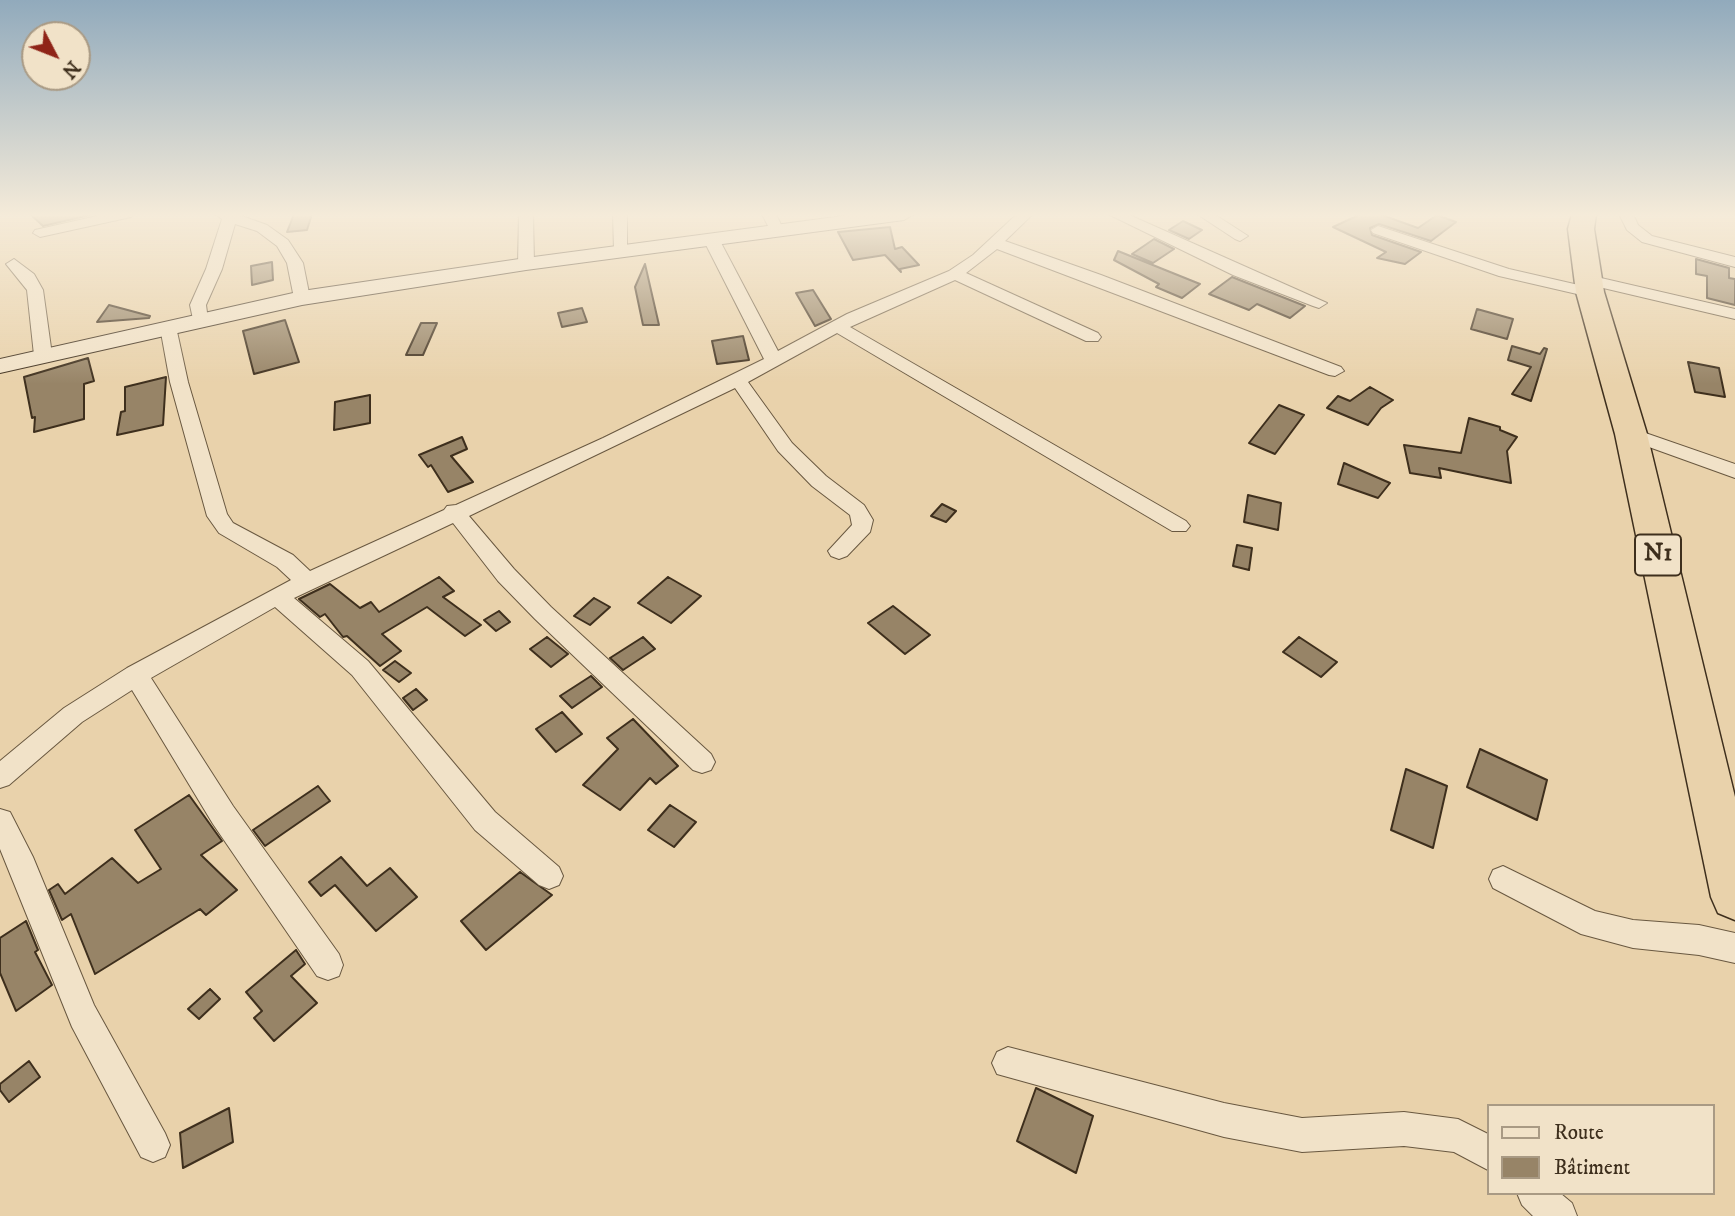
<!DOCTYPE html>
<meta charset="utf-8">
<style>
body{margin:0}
#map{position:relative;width:1735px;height:1216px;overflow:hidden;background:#e9d2ab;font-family:"IM FELL DW Pica",serif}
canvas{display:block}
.legend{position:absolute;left:1487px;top:1104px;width:228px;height:91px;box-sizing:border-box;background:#f1e2c8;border:2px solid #a99a84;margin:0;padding:9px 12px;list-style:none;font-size:21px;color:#3e2f1d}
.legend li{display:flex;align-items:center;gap:14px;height:35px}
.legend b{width:35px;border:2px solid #a99a84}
.north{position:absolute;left:21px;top:21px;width:70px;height:70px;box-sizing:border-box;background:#f1e2c8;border:2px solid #a99a84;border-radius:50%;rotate:132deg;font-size:19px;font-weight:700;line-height:28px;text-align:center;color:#3e2f1d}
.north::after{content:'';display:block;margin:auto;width:24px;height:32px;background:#8f2418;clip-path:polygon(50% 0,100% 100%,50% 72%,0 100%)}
</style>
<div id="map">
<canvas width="1735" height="1216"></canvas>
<ul class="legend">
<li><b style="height:9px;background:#f1e2c8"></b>Route</li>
<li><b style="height:19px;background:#978467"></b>Bâtiment</li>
</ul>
<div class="north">N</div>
</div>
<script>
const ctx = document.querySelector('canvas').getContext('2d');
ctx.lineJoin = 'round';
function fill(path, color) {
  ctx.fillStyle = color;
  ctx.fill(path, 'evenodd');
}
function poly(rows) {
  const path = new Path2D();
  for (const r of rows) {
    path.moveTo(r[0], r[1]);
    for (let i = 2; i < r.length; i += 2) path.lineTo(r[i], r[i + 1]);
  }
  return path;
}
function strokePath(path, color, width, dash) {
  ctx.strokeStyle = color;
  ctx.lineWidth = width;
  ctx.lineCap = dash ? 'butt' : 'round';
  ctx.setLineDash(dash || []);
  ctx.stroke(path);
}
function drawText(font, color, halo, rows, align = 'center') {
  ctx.font = font + ' "IM FELL DW Pica",serif';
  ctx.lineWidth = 5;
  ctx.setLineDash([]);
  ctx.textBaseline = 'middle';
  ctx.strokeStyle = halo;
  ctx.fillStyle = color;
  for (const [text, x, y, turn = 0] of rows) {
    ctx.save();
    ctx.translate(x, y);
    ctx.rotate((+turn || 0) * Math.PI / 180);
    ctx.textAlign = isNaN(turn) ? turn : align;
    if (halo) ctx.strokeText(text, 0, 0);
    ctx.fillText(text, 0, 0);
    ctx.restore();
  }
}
const building = poly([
 [30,214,90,214,90,215,43,226,30,214],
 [294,214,312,214,307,230,287,232,294,214],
 [1361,214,1379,214,1418,228,1437,215,1456,222,1431,241,1379,224,1370,228,1372,235,1421,252,1405,264,1377,258,1386,252,1333,227,1361,214],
 [1183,221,1202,230,1189,239,1169,230,1183,221],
 [890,227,895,249,902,247,919,265,900,269,901,272,885,255,853,260,838,232,890,227],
 [1154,239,1174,249,1153,263,1132,254,1154,239],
 [1118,251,1200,284,1182,298,1156,287,1159,284,1114,260,1118,251],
 [1696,259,1729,268,1729,278,1735,279,1735,305,1707,298,1707,276,1696,274,1696,259],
 [272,262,273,280,252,285,251,266,272,262],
 [645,264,659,325,643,325,635,287,645,264],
 [1232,277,1305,306,1290,318,1257,304,1249,310,1209,294,1232,277],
 [813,290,831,319,815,326,796,293,813,290],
 [109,305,150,316,149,318,97,322,109,305],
 [582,308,587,322,562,327,558,313,582,308],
 [1477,309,1513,319,1507,339,1471,329,1477,309],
 [285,320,299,362,254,374,243,331,285,320],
 [421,323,437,323,423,355,406,355,421,323],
 [743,336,749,360,717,364,712,341,743,336],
 [1512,346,1540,354,1544,348,1547,349,1531,401,1512,394,1531,367,1508,360,1512,346],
 [88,358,94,381,84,384,84,419,34,432,35,417,32,418,24,377,88,358],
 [1688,362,1719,368,1725,397,1695,392,1688,362],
 [166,377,163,425,117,435,121,412,125,411,125,387,166,377],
 [1370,387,1393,400,1381,408,1368,425,1327,408,1338,396,1350,401,1370,387],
 [370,395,370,423,334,430,335,402,370,395],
 [1279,405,1304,415,1275,454,1249,443,1279,405],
 [1469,418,1500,427,1500,430,1517,437,1507,451,1511,483,1439,468,1441,478,1410,473,1404,445,1461,453,1469,418],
 [462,437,467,449,451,456,473,482,448,492,431,465,428,467,419,455,462,437],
 [1344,463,1390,483,1378,498,1338,484,1344,463],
 [1248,495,1281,503,1278,530,1244,522,1248,495],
 [942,504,956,511,946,522,931,516,942,504],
 [1237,545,1252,548,1249,570,1233,566,1237,545],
 [439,577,454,591,443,597,481,625,465,636,427,607,382,634,401,651,380,666,347,636,343,637,325,614,320,617,299,599,330,584,360,608,371,602,379,612,439,577],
 [668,577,701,596,671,623,638,603,668,577],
 [594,598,610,607,590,625,574,616,594,598],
 [893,606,930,635,905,654,868,623,893,606],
 [499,611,510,622,496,631,484,620,499,611],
 [547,637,568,654,551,667,530,649,547,637],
 [643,637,655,649,623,670,610,658,643,637],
 [1299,637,1337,662,1321,677,1283,652,1299,637],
 [395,661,411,673,399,682,383,670,395,661],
 [591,676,602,687,572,708,560,696,591,676],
 [416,689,427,700,413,710,403,698,416,689],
 [562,712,582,734,556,752,536,729,562,712],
 [633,719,678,766,656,784,650,778,620,810,583,785,618,749,607,738,633,719],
 [1480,749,1547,780,1537,820,1467,787,1480,749],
 [1406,769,1447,786,1433,848,1391,830,1406,769],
 [318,786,330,801,265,846,253,830,318,786],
 [189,795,222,841,201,855,237,890,206,915,200,909,95,974,71,914,62,920,49,890,58,884,65,894,112,858,138,883,161,869,135,830,189,795],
 [670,805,696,822,674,847,648,830,670,805],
 [341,857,367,886,390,868,417,897,376,931,335,885,321,896,309,882,341,857],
 [520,872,552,895,486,950,461,921,520,872],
 [26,921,38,950,35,952,52,985,16,1011,0,973,0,938,26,921],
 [296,950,305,964,291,976,317,1003,274,1041,254,1018,262,1011,246,992,296,950],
 [210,989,220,999,199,1019,188,1009,210,989],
 [29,1061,40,1077,9,1102,0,1090,0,1084,29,1061],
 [1036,1088,1093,1116,1076,1173,1017,1141,1036,1088],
 [229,1108,233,1142,183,1168,180,1133,229,1108]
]);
const street = poly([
 [106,214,133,214,131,217,40,237,33,233,35,230,106,214],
 [215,214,236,214,267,225,288,240,303,263,310,298,308,301,302,303,294,298,287,263,277,246,257,231,235,224,222,269,206,305,208,320,206,324,194,324,190,305,206,269,222,219,215,214],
 [519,214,533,214,534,264,526,269,518,264,519,214],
 [613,214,627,214,627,254,622,256,614,251,613,214],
 [762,214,776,214,784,231,782,234,772,234,762,214],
 [1017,214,1033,214,1005,241,1101,275,1341,367,1344,371,1335,376,1329,375,997,249,966,273,1098,333,1101,337,1098,341,1086,341,955,280,850,327,1186,521,1190,526,1186,531,1172,531,837,333,748,382,792,443,826,476,864,505,873,520,870,532,847,556,839,559,831,556,828,551,852,525,850,515,812,486,778,451,735,388,469,516,514,569,551,607,711,754,715,762,711,770,702,773,693,770,535,619,498,581,453,523,294,598,368,661,495,812,559,867,563,876,559,885,549,889,539,885,475,830,352,675,275,607,151,678,233,806,339,954,343,965,339,976,328,980,317,976,213,824,132,690,82,722,9,785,0,788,0,761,64,708,127,668,291,580,277,567,219,533,207,516,170,382,160,327,162,323,174,323,176,327,188,382,227,514,233,523,293,555,310,571,444,510,447,506,456,505,603,438,764,359,703,239,706,236,711,234,719,239,778,351,847,314,949,271,973,255,1017,214],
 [1108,214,1127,214,1327,303,1319,308,1313,306,1233,275,1108,214],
 [1197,214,1214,214,1248,236,1240,241,1235,239,1197,214],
 [1619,214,1633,214,1638,225,1652,236,1735,257,1735,267,1642,242,1627,230,1619,214],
 [1378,226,1509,269,1596,289,1598,292,1590,297,1499,276,1373,233,1371,230,1378,226],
 [14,259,34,274,43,290,52,355,49,359,43,360,34,355,27,290,6,264,14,259],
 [1588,275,1735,309,1735,319,1582,283,1580,280,1588,275],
 [1631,428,1735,464,1735,478,1624,438,1621,434,1624,430,1631,428],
 [0,809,10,812,33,857,94,1005,165,1133,170,1145,165,1157,153,1162,141,1157,72,1027,0,849,0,809],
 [1503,866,1595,911,1633,920,1699,925,1735,933,1735,963,1699,955,1633,948,1581,934,1493,888,1489,879,1493,870,1503,866],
 [1008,1047,1224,1103,1302,1118,1404,1112,1458,1119,1488,1134,1488,1170,1454,1152,1404,1146,1302,1152,1224,1137,997,1074,992,1063,997,1052,1008,1047],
 [1517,1193,1560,1193,1572,1203,1577,1216,1533,1216,1522,1205,1517,1193]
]);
const secondary = poly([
 [858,214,914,214,904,220,526,270,302,305,0,373,0,359,302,291,526,258,858,214]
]);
const highway = poly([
 [1572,214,1596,214,1594,229,1604,292,1647,434,1735,797,1735,920,1718,913,1711,897,1615,434,1576,292,1568,229,1572,214]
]);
const shields = [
 [1658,555,46]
];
const shieldNames = [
 ["N1",1658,555]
];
fill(building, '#978467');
strokePath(building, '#3e2f1d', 2);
strokePath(street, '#695840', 2);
strokePath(secondary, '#3e2f1d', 2);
strokePath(highway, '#3e2f1d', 3);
fill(street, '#f1e2c8');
fill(secondary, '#f1e2c8');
fill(highway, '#e9d2ab');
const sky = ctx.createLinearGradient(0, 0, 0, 384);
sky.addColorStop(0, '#91aabc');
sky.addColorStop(0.56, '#f5ebd9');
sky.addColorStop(1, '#f5ebd900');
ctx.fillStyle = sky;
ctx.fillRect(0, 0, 1735, 384);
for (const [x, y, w] of shields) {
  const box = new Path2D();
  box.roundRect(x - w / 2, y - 20.5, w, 41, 5);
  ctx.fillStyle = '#f1e2c8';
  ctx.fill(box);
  strokePath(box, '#3e2f1d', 2);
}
drawText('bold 24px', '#3e2f1d', null, shieldNames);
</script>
